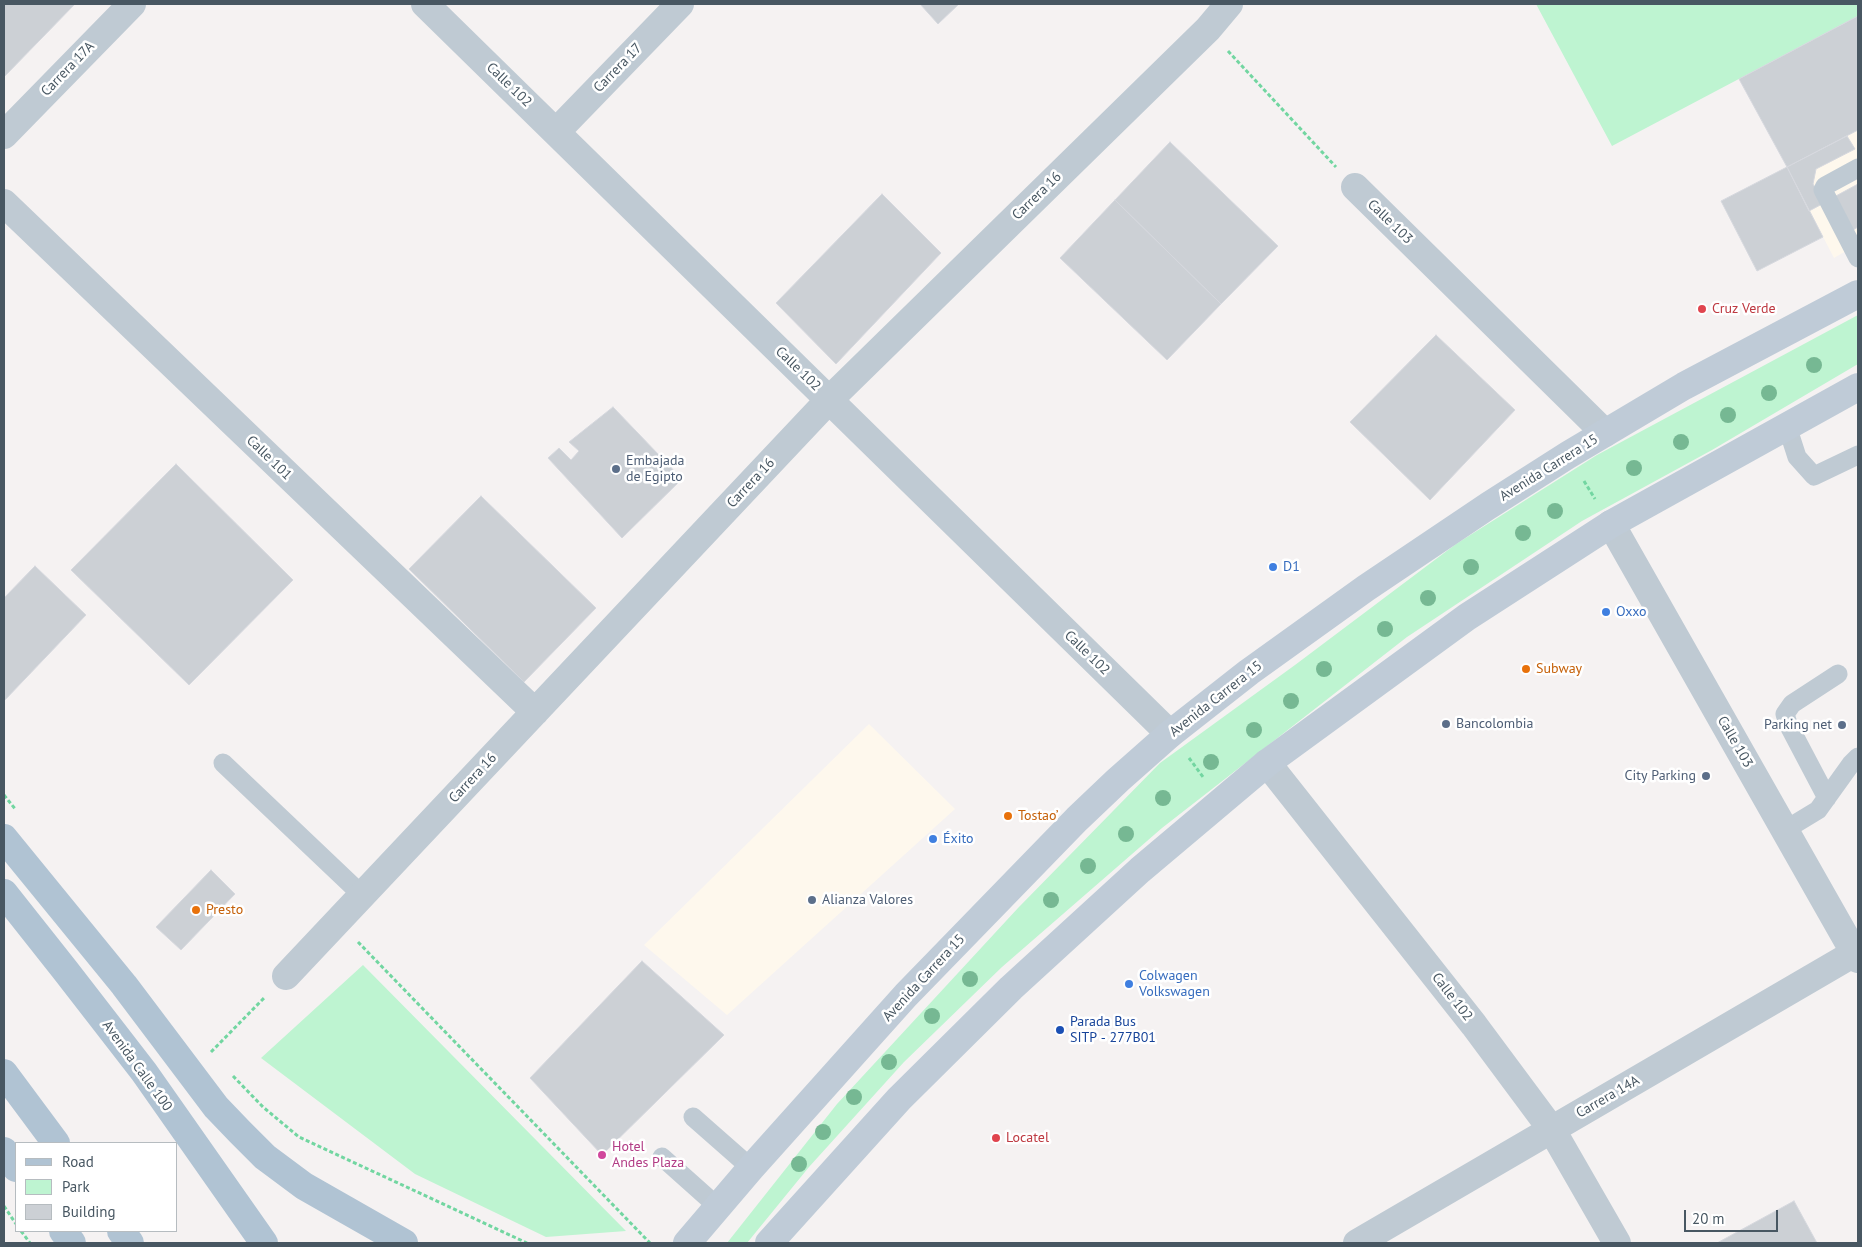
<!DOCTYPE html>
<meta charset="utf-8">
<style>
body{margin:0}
#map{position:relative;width:1862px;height:1247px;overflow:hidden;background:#f5f2f2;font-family:"PT Sans",sans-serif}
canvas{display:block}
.frame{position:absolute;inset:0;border:5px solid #485762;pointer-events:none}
.legend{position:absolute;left:15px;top:1142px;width:162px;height:90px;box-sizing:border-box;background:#fff;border:1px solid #b6bcc0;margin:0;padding:6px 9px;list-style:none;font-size:15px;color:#485762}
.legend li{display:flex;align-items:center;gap:10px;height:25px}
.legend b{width:25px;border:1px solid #b6bcc0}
.scale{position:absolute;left:1684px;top:1210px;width:94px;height:22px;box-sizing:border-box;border:2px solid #485762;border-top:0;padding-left:6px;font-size:15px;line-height:18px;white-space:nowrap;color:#485762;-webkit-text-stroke:4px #fff;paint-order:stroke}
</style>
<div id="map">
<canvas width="1862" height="1247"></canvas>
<div class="frame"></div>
<ul class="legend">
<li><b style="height:6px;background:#b0c3d3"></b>Road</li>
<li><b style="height:14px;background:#bef4d1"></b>Park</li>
<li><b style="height:14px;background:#ccd0d5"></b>Building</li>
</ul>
<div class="scale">20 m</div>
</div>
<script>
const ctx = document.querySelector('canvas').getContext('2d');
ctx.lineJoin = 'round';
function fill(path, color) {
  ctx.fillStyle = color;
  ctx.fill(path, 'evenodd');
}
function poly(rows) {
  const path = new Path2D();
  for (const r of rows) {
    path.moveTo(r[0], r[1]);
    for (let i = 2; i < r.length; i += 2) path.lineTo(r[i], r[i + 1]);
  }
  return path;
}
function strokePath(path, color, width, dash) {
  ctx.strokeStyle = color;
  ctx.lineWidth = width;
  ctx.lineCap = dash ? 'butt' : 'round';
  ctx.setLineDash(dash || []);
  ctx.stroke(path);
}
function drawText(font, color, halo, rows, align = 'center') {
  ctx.font = font + ' "PT Sans",sans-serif';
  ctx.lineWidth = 5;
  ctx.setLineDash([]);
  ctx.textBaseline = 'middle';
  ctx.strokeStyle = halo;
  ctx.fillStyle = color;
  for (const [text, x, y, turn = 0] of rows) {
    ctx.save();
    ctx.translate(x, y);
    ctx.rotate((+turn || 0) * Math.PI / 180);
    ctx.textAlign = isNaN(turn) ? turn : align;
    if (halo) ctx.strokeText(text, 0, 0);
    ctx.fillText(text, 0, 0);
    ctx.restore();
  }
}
const commercial = poly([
 [1858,130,1858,244,1834,258,1787,167],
 [869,724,955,809,727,1015,644,945]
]);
const green = poly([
 [1536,4,1858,4,1858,16,1612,146],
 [1858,315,1858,364,1712,450,1582,521,1407,637,1162,828,1002,967,904,1062,809,1167,747,1243,727,1243,837,1104,1018,908,1160,763,1295,665,1456,544,1597,455],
 [363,965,626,1231,546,1237,415,1174,261,1058]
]);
const building = poly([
 [4,4,75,4,4,77,4,4],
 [920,4,959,4,938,24,920,4],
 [1858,16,1858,130,1787,167,1739,79,1858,16],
 [1847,136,1855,149,1816,169,1813,184,1824,203,1809,211,1787,167,1847,136],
 [1170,142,1278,246,1221,304,1115,200,1170,142],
 [1787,167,1823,237,1757,271,1721,201,1787,167],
 [1858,184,1858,227,1853,230,1834,197,1858,184],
 [882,194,941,253,836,364,776,303,882,194],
 [1115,200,1221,304,1167,360,1060,258,1115,200],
 [1436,335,1515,410,1430,500,1350,422,1436,335],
 [613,407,682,479,622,538,548,458,559,448,571,460,579,451,569,442,613,407],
 [176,464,293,580,189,685,71,570,176,464],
 [481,496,596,608,524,682,409,569,481,496],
 [35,566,86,615,4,701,4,598,35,566],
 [211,870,235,894,181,950,156,927,211,870],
 [642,961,724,1035,602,1155,530,1078,642,961],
 [1794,1201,1817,1243,1717,1243,1794,1201]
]);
const path = poly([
 [1228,51,1336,167],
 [1584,481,1595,499],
 [1189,758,1203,777],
 [4,795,16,810],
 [358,942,650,1243],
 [211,1052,265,997],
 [233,1076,263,1107,299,1137,527,1243],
 [4,1206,16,1224],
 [21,1231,30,1243]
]);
const lane = poly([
 [1858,168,1825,186,1823,190,1858,258],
 [1787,426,1797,457,1814,476,1858,455],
 [223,763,362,895],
 [1827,798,1788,724,1785,714,1792,704,1838,674],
 [1785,830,1818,810,1851,764,1858,757],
 [693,1117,751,1168],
 [662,1157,718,1207]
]);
const street = poly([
 [425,4,1170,734],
 [556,132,680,4],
 [4,135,132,4],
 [1355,187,1605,433],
 [4,203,535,712],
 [1611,524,1858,959],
 [1267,763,1474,1025,1552,1130,1617,1243],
 [286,976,829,400,1208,29,1229,4],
 [1357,1243,1858,951]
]);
const secondary = poly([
 [687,1243,751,1168,906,995,1077,819,1118,780,1170,734,1249,672,1366,588,1488,506,1568,455,1684,386,1858,294],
 [769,1243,899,1099,1011,988,1140,870,1267,763,1467,617,1611,524,1858,387]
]);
const primary = poly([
 [4,838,124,985,216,1107,240,1132,265,1157,304,1186,404,1243],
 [4,893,65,970,144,1072,264,1243],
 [4,1073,56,1143],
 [4,1151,16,1168],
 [63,1231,72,1243],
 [121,1231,130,1243]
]);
const trees = [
 [1814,365],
 [1769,393],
 [1728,415],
 [1681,442],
 [1634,468],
 [1555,511],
 [1523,533],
 [1471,567],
 [1428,598],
 [1385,629],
 [1324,669],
 [1291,701],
 [1254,730],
 [1211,762],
 [1163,798],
 [1126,834],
 [1088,866],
 [1051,900],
 [970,979],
 [932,1016],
 [889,1062],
 [854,1097],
 [823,1132],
 [799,1164]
];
const markers = [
 [1702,309,5,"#e0444e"],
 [616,469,5,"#5c6f8a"],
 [1273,567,5,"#3f7fe0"],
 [1606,612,5,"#3f7fe0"],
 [1526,669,5,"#e8710a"],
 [1446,724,5,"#5c6f8a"],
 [1842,725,5,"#5c6f8a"],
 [1706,776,5,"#5c6f8a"],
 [1008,816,5,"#e8710a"],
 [933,839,5,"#3f7fe0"],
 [812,900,5,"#5c6f8a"],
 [196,910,5,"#e8710a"],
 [1129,984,5,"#3f7fe0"],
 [1060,1030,5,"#1a4fb4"],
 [996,1138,5,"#e0444e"],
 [602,1155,5,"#d1479c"]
];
const streetNames = [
 ["Carrera 17",618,68,-46],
 ["Carrera 17A",68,69,-46],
 ["Calle 102",509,85,44],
 ["Carrera 16",1037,196,-44],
 ["Calle 103",1390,222,44],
 ["Calle 102",798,369,44],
 ["Calle 101",269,458,44],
 ["Avenida Carrera 15",1549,468,-32],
 ["Carrera 16",751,483,-47],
 ["Calle 102",1087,653,44],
 ["Avenida Carrera 15",1216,699,-38],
 ["Calle 103",1735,742,60],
 ["Carrera 16",473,778,-47],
 ["Avenida Carrera 15",924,978,-47],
 ["Calle 102",1452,997,52],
 ["Avenida Calle 100",137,1066,54],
 ["Carrera 14A",1608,1097,-30]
];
const healthNames = [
 ["Cruz Verde",1712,309],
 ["Locatel",1006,1138]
];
const serviceNames = [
 ["Embajada",626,461],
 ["de Egipto",626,477],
 ["Bancolombia",1456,724],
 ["Parking net",1832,725,"right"],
 ["City Parking",1696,776,"right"],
 ["Alianza Valores",822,900]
];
const shopNames = [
 ["D1",1283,567],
 ["Oxxo",1616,612],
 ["Éxito",943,839],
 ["Colwagen",1139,976],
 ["Volkswagen",1139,992]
];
const foodNames = [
 ["Subway",1536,669],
 ["Tostao’",1018,816],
 ["Presto",206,910]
];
const transitNames = [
 ["Parada Bus",1070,1022],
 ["SITP - 277B01",1070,1038]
];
const hotelNames = [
 ["Hotel",612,1147],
 ["Andes Plaza",612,1163]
];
fill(commercial, '#fef8ed');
fill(green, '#bef4d1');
fill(building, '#ccd0d5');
strokePath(building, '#d6d8de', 1);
strokePath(path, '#72d6a1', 3, [4, 2.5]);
strokePath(lane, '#bfcad3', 19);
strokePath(street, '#bfcad3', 28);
strokePath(secondary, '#bfcbd7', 28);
strokePath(primary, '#b0c3d3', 28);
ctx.fillStyle = '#76b893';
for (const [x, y] of trees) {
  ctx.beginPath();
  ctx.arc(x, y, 8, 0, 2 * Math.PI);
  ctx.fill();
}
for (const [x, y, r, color] of markers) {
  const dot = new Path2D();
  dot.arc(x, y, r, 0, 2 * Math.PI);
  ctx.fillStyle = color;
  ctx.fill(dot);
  strokePath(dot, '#fff', 2);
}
drawText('14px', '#485762', '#fff', streetNames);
drawText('14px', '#be3a42', '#fff', healthNames, 'left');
drawText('14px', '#4e5e75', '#fff', serviceNames, 'left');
drawText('14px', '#366cbe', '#fff', shopNames, 'left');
drawText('14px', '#c56008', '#fff', foodNames, 'left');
drawText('14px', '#164399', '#fff', transitNames, 'left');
drawText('14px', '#b23c85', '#fff', hotelNames, 'left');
</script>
